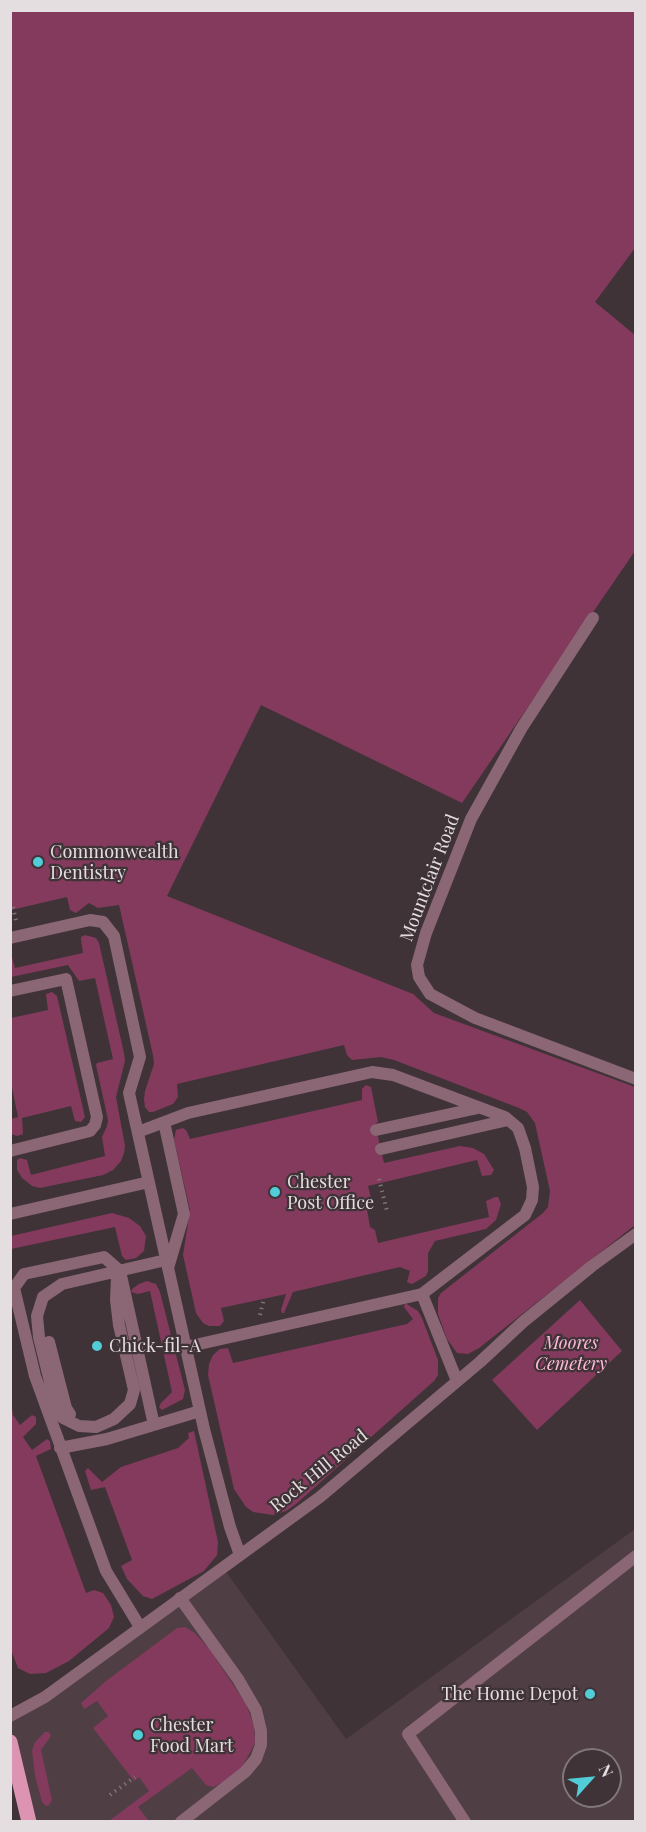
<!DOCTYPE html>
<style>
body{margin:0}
#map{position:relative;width:646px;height:1832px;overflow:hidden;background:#3f3338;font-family:"Playfair Display",serif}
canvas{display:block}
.frame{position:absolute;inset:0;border:12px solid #e5dee0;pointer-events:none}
.north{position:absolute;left:562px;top:1748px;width:60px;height:60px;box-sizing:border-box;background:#3f3338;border:2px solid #81777b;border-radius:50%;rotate:63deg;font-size:16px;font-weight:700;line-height:24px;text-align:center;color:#e5dee0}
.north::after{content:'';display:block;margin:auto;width:21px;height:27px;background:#52ccd6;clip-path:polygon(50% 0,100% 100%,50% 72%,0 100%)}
</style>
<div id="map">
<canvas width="646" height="1832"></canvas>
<div class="frame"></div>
<div class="north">N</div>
</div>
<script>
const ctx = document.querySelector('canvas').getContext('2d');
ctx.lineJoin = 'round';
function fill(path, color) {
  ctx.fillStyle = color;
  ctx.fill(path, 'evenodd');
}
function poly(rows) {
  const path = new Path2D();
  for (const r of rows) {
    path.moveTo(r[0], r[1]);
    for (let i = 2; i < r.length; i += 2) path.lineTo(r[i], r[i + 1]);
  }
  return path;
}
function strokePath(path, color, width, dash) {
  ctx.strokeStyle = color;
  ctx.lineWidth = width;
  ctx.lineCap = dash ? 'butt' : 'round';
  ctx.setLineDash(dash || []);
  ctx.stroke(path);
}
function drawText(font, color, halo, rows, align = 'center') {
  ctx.font = font + ' "Playfair Display",serif';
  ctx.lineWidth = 4.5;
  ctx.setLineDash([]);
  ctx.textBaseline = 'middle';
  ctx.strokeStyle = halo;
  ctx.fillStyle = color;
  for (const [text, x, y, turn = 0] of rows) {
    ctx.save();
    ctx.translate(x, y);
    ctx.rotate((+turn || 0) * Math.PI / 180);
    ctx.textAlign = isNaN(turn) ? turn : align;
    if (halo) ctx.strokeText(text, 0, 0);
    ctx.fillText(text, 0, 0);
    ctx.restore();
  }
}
const built = poly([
 [635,1529,635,1821,16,1821,29,1819,11,1737,10,1718,224,1569,346,1739],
 [574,1760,610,1760,610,1796,574,1796]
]);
const green = poly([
 [11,11,635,11,635,248,595,302,635,335,635,551,462,803,261,705,167,896,413,994,434,1013,635,1087,635,1225,479,1348,468,1354,457,1353,447,1339,438,1314,438,1298,441,1293,543,1213,548,1207,550,1191,535,1123,527,1112,519,1108,394,1060,381,1057,352,1060,347,1055,344,1045,177,1084,178,1097,173,1104,153,1112,149,1112,145,1107,144,1099,145,1091,154,1064,153,1055,119,905,98,908,89,903,76,913,70,910,67,897,11,910],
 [85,935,96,938,99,943,124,1053,125,1061,116,1097,125,1146,124,1153,121,1161,113,1170,103,1175,40,1188,32,1186,22,1178,17,1170,17,1160,20,1158,27,1160,31,1175,105,1156,102,1137,107,1126,108,1120,96,1065,97,1063,113,1059,95,978,79,981,68,965,11,977,11,954,15,968,83,953,81,940,81,937],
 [52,992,57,996,85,1117,81,1122,75,1121,71,1106,22,1118,23,1134,17,1136,11,1134,11,1119,18,1117,11,1083,11,1018,48,1010,46,994],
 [366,1085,371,1087,378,1122,375,1124,384,1163,460,1146,473,1148,484,1154,494,1170,491,1175,482,1176,477,1160,368,1186,371,1198,369,1203,366,1204,370,1227,375,1230,378,1243,489,1217,486,1201,495,1197,498,1197,501,1204,496,1220,486,1229,435,1241,428,1253,428,1271,426,1276,412,1284,407,1282,410,1271,400,1267,293,1292,284,1313,282,1313,281,1310,286,1294,221,1308,224,1321,220,1326,209,1326,203,1323,196,1313,183,1255,190,1210,174,1140,176,1130,183,1128,186,1130,190,1139,362,1100,362,1089],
 [112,1213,129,1218,140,1226,146,1236,144,1251,136,1258,126,1260,122,1256,115,1227,11,1249,11,1236],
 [147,1281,156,1284,160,1292,185,1390,183,1399,162,1410,159,1407,161,1403,172,1392,150,1291,138,1294,131,1292,132,1289,139,1284],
 [580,1300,622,1351,537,1430,492,1380],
 [405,1303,418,1311,422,1318,438,1360,438,1375,434,1381,296,1504,286,1511,273,1515,253,1512,246,1507,234,1489,208,1375,209,1364,213,1355,220,1349,228,1348,233,1363,407,1324,413,1319,404,1307],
 [11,1402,13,1415,20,1425,32,1415,36,1417,36,1424,23,1437,32,1450,47,1439,50,1441,51,1449,36,1456,86,1593,94,1590,103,1593,111,1605,114,1617,109,1628,69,1661,46,1673,30,1674,18,1668,11,1650],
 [194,1431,218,1542,217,1555,204,1571,152,1599,143,1596,127,1579,121,1566,132,1560,105,1487,91,1490,85,1471,88,1468,102,1482,121,1467,178,1448,189,1438,188,1433],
 [185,1627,195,1633,210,1650,246,1704,254,1726,255,1743,242,1767,222,1783,213,1787,206,1785,192,1768,138,1807,149,1821,109,1821,149,1791,139,1777,134,1781,93,1728,108,1716,97,1701,84,1709,81,1703,106,1681,177,1628],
 [45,1732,49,1732,51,1736,41,1750,52,1800,49,1805,46,1806,42,1802,35,1776,32,1751,35,1742]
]);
const path = poly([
 [13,907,16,921],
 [10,1080,13,1079],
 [379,1179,387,1211],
 [260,1315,264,1298],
 [110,1795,135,1777]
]);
const lane = poly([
 [10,938,90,920,103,922,114,936,140,1057,129,1093,204,1429,230,1527,240,1555],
 [10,991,66,979,97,1117,95,1125,90,1131,10,1151],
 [164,1122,184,1214,168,1268],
 [376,1130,478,1108],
 [138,1132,188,1113,372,1072,393,1075,505,1117,518,1128,525,1148,533,1187,532,1200,525,1215,422,1294],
 [381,1149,508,1120],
 [10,1214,149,1182],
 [117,1277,116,1300,119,1325,134,1390,130,1404,114,1419,96,1427,79,1426,63,1418,55,1402,39,1337,37,1316,43,1297,62,1284,166,1260],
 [49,1342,66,1408,70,1414],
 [186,1347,422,1294,457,1381],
 [60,1448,107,1439,200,1411],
 [180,1598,238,1679,256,1710,261,1731,261,1745,256,1759,245,1772,181,1822],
 [140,1627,106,1571,35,1376,14,1288,24,1274,104,1257,120,1271,154,1425],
 [465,1822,408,1734,636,1556]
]);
const street = poly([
 [593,618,521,729,471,819,426,933,417,965,419,977,430,994,475,1018,636,1079],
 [10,1716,45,1697,320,1497,480,1362,523,1322,592,1266,636,1234]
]);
const primary = poly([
 [10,1742,29,1822]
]);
const markers = [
 [38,862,6,"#52ccd6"],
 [275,1192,6,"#52ccd6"],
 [97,1346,6,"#52ccd6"],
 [590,1694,6,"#52ccd6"],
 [138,1735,6,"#52ccd6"]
];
const poiNames = [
 ["Commonwealth",50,852],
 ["Dentistry",50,873],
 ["Chester",287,1182],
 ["Post Office",287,1203],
 ["Chick-fil-A",109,1346],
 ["The Home Depot",578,1694,"right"],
 ["Chester",150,1725],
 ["Food Mart",150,1746]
];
const streetNames = [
 ["Mountclair Road",430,878,-69],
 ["Rock Hill Road",319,1471,-39]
];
const parkNames = [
 ["Moores",571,1343],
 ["Cemetery",571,1364]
];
fill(built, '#4f3e44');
fill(green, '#833a5d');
strokePath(path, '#7e7377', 4, [1.5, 4.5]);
strokePath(lane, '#8b6675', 12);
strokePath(street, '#8b6675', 12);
strokePath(primary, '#dd93b2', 15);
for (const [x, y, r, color] of markers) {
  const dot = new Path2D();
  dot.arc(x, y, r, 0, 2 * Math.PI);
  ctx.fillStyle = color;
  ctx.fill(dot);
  strokePath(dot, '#3f3338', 2);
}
drawText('18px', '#e5dee0', '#3f3338', poiNames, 'left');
drawText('18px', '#e5dee0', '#3f3338', streetNames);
drawText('italic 18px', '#febad6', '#3f3338', parkNames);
</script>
